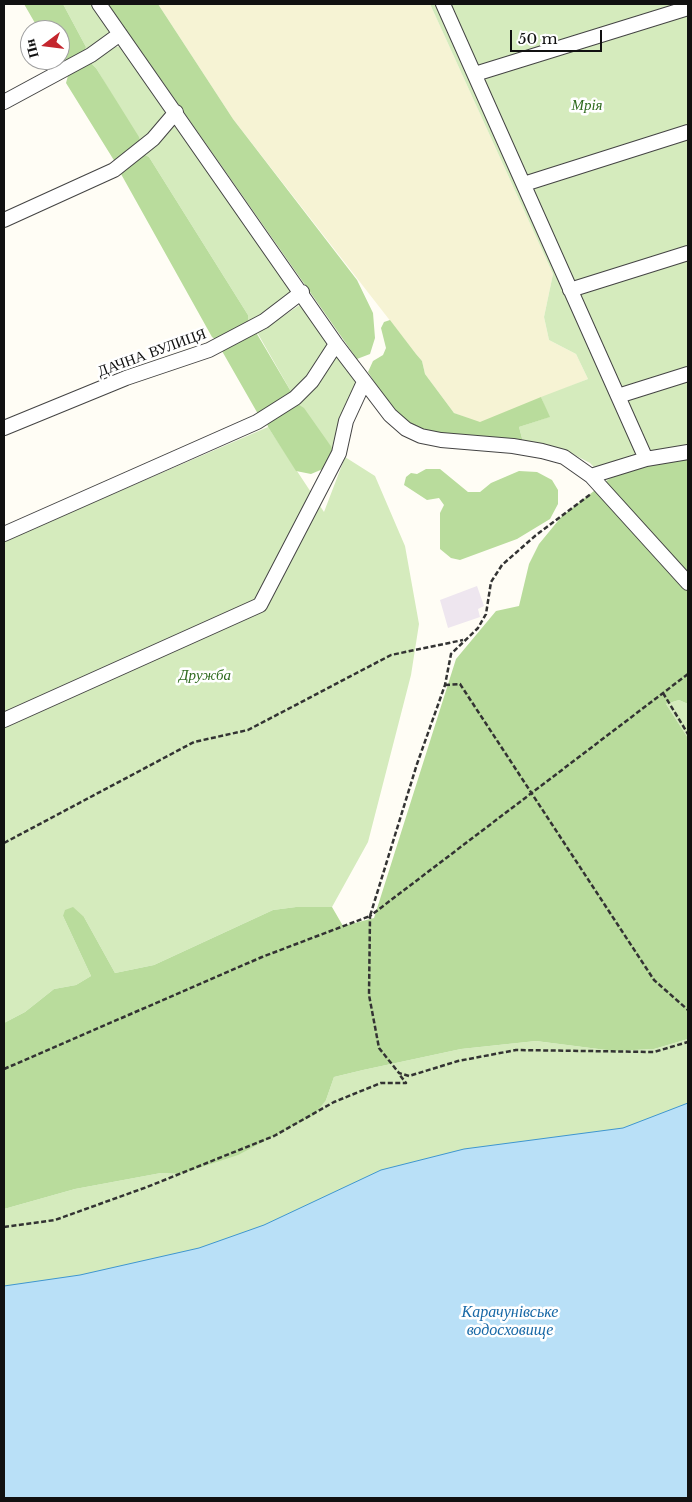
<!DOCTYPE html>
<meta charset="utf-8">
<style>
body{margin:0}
#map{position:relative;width:692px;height:1502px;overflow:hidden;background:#fffdf5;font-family:"Libre Baskerville",serif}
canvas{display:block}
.frame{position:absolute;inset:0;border:5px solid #111;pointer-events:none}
.north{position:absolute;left:20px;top:20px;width:50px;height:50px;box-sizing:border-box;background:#fff;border:1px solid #a0a0a0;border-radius:50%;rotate:255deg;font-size:14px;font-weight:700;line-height:20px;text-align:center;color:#111}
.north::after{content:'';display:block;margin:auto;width:18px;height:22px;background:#c4262e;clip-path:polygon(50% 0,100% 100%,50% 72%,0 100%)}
.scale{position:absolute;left:510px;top:30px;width:92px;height:22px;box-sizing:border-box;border:2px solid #111;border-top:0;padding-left:6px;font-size:15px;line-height:18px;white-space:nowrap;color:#111;-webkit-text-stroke:4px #fff;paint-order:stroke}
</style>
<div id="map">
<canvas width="692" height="1502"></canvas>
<div class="frame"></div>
<div class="north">Пн</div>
<div class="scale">50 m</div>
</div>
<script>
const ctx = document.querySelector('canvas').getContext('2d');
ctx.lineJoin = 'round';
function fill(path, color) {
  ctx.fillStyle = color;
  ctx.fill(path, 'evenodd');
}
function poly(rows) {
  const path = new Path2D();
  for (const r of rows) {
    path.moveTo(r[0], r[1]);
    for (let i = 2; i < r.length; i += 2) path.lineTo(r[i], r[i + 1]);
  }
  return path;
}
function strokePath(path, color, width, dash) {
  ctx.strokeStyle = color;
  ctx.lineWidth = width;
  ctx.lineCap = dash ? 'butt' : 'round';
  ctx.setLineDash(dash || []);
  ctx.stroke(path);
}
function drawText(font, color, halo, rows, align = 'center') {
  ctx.font = font + ' "Libre Baskerville",serif';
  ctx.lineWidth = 5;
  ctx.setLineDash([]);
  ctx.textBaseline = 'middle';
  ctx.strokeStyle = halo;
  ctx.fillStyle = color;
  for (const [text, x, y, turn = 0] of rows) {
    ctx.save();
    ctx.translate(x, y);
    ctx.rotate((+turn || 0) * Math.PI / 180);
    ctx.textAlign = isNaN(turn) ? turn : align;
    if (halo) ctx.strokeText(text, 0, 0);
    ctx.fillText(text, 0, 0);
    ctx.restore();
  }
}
const industrial = poly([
 [477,586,484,606,478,609,480,617,448,628,440,600]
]);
const farmland = poly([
 [158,4,430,4,553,274,544,317,549,340,576,354,588,379,480,423,454,413,425,374,422,361,416,354,233,119]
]);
const green = poly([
 [63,4,94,4,110,27,109,37,84,53,86,47],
 [430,4,688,4,688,459,622,469,607,481,590,463,567,451,523,442,519,427,549,417,541,397,588,379,576,354,549,340,544,317,553,274],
 [122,46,170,113,151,135,140,142,96,68,90,62,114,47],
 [175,120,295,292,248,325,248,315,149,157,143,154],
 [304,302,332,343,309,378,293,395,258,334,253,333,267,327],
 [337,352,358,385,335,452,296,403],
 [268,427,324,512,345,457,375,476,405,546,419,624,411,675,368,842,332,907,296,907,273,910,154,965,115,973,84,917,63,916,91,976,76,985,54,989,25,1012,4,1023,4,541],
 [679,700,688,704,688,738,666,704],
 [688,1039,688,1166,4,1333,4,1209,75,1189,161,1173,180,1174,326,1100,334,1077,363,1070,461,1049,536,1041,614,1051,654,1049]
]);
const forest = poly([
 [24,4,63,4,86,47,84,53,66,64,58,62,60,30,39,30],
 [108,4,158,4,233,119,357,280,373,313,375,338,370,354,357,359],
 [90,62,96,68,139,137,140,142,115,162,66,83,69,72],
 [143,154,149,157,248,315,248,325,216,340,212,337,121,174,122,170],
 [390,320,416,354,422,361,425,374,454,413,480,422,541,397,550,417,519,427,523,442,441,435,408,425,394,412,368,372,373,361,383,355,386,348,381,328,384,322],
 [253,333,257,334,293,395,258,414,222,351],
 [296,403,304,408,335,452,330,466,311,474,296,471,268,427,267,423],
 [688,459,688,704,679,700,666,704,688,738,688,1039,654,1049,614,1051,536,1041,461,1049,363,1070,334,1077,326,1100,314,1115,238,1155,180,1174,161,1173,75,1189,4,1209,4,1023,25,1012,54,989,76,985,91,976,63,916,65,910,73,907,84,917,115,973,154,965,273,910,296,907,332,907,343,926,374,918,456,659,496,611,519,606,529,564,539,544,562,516,622,469],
 [426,469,440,469,468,492,480,492,491,483,519,471,537,472,552,480,558,490,558,504,550,519,517,539,460,560,451,558,440,549,440,513,444,505,439,498,427,500,404,485,406,477,411,473,417,474]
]);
const water = poly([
 [688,1103,688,1498,4,1498,4,1286,80,1275,199,1248,264,1225,381,1170,464,1149,623,1128,688,1103]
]);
const path = poly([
 [688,674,370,916,369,995,379,1048,399,1073,409,1076,458,1061,516,1050,654,1052,688,1042],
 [445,685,460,684,654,980,688,1010],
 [663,693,688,734],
 [4,843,194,742,248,730,391,655,463,640],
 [4,1069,262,957,370,916,417,764,445,685,451,654,478,628,486,614,491,582,502,565,535,536,591,494],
 [4,1227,55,1220,147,1187,274,1136,334,1102,381,1083,406,1083,399,1074]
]);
const minor = poly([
 [99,4,336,344,390,415,406,429,421,436,441,440,513,446,542,451,564,457,591,476,688,583],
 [443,4,646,459],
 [475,74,688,8],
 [4,102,91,55,120,34],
 [524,184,688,132],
 [4,220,114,170,153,139,176,112],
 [570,290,688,253],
 [618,396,688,374],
 [4,428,126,378,209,350,264,321,302,292],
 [591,476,646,459,688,452],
 [4,534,257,422,295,398,312,381,336,344],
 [4,720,260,605,339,453,346,421,364,382]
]);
const parkNames = [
 ["Мрія",587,106],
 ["Дружба",205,676]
];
const streetNames = [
 ["ДАЧНА ВУЛИЦЯ",152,353,-20]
];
const waterNames = [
 ["Карачунівське",510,1312],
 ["водосховище",510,1330]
];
fill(industrial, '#eee6ef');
fill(farmland, '#f6f3d4');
fill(green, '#d5ebbd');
fill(forest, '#b9dc9c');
fill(water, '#b9e0f7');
strokePath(water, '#3f96cf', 1);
strokePath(minor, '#444', 16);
strokePath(path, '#333', 2.5, [5, 2.5]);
strokePath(minor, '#fff', 14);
drawText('italic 15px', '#2f6b1f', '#fff', parkNames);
drawText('15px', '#111', '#fff', streetNames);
drawText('italic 16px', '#1768a6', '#fff', waterNames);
</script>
